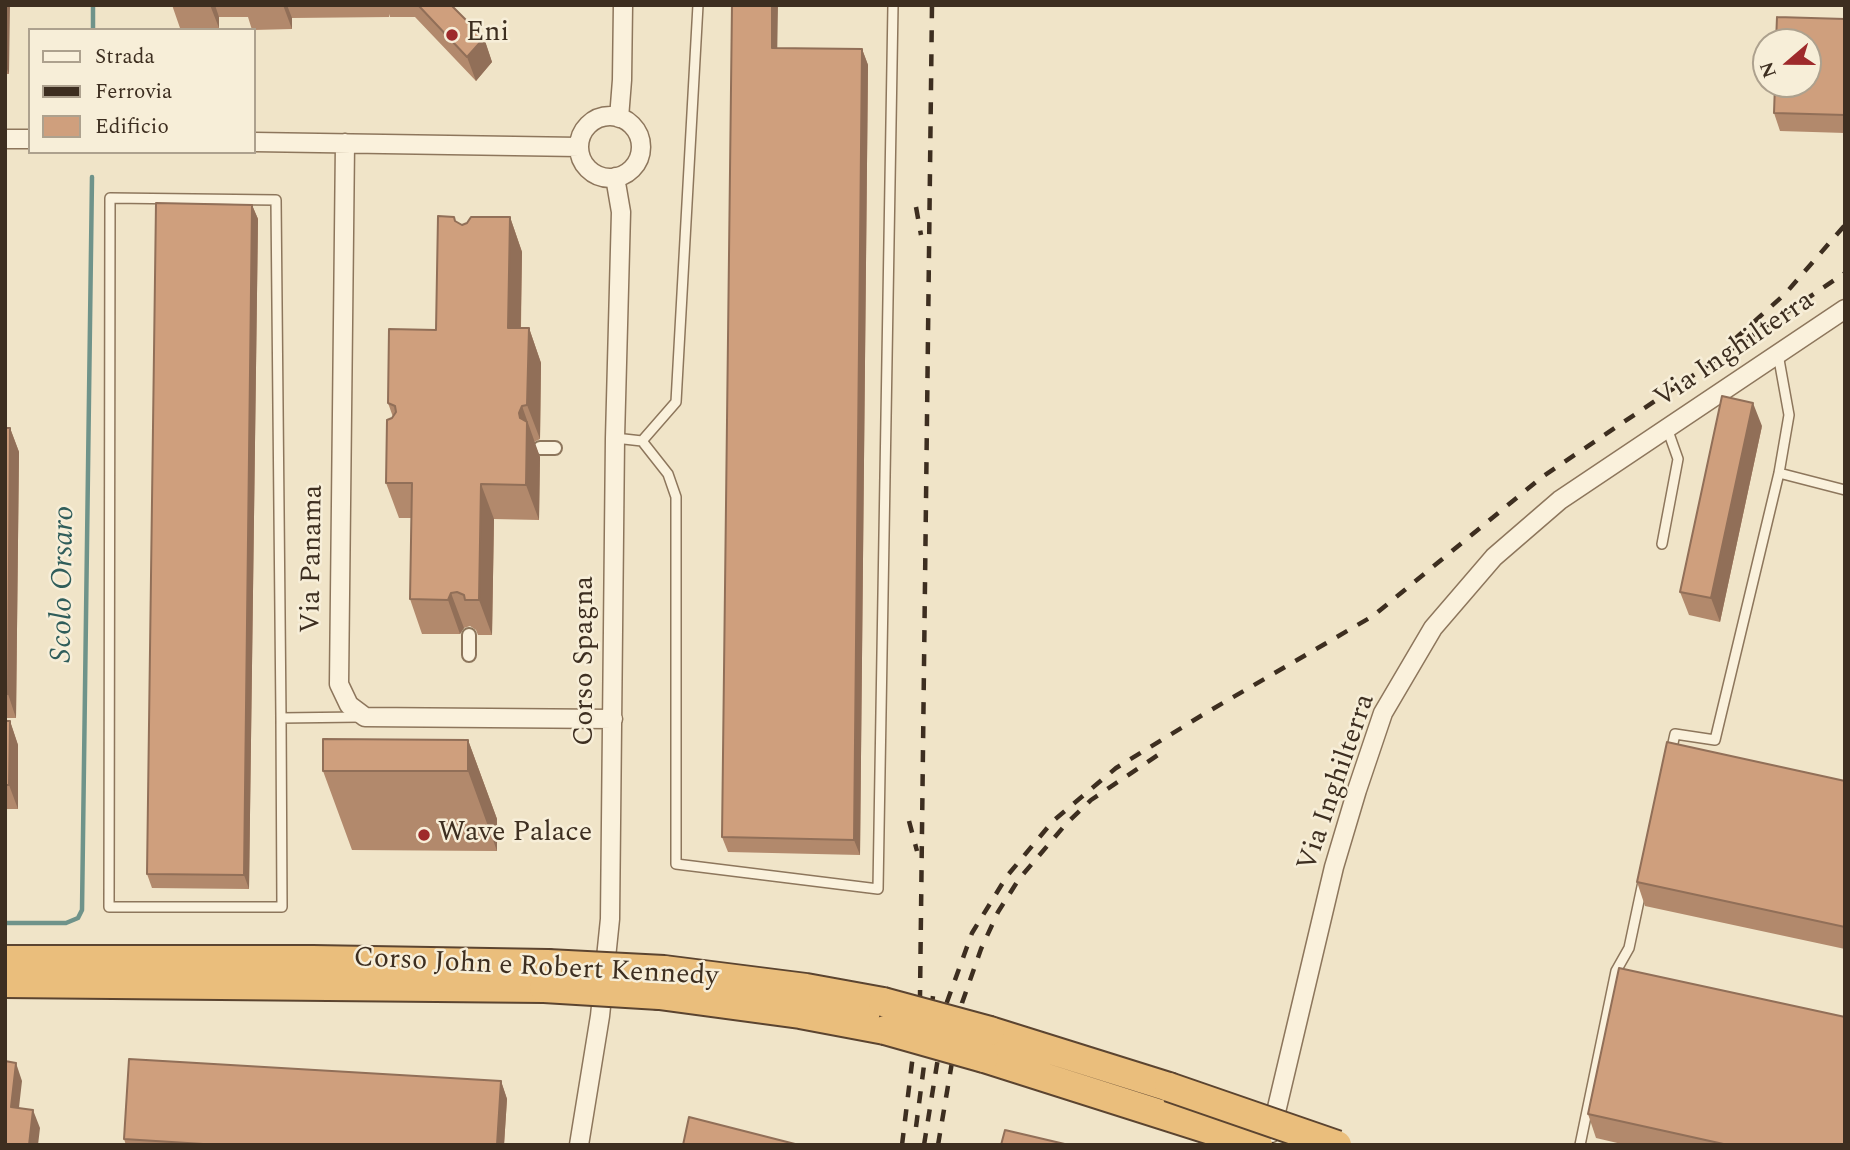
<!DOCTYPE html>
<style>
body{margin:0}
#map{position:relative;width:1850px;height:1150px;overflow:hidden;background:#f0e4c8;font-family:Spectral,serif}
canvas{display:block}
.frame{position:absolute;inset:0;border:7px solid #3d2e20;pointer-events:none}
.legend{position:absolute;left:28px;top:28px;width:228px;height:126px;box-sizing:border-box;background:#f7eed8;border:2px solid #ada18e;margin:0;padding:9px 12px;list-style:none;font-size:21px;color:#3d2e20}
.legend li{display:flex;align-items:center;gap:14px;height:35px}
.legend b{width:35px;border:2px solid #ada18e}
.north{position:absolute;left:1752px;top:28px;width:70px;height:70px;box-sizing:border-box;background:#f7eed8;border:2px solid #ada18e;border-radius:50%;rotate:250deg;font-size:19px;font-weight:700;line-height:28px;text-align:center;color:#3d2e20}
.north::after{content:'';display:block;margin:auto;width:24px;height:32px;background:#9e2a2b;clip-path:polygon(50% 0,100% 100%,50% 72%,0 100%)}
</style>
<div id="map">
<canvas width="1850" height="1150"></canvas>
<div class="frame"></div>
<ul class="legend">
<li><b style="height:9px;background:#faf1dc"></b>Strada</li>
<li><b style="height:9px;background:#3d2e20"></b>Ferrovia</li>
<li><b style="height:19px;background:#cf9f7d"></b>Edificio</li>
</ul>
<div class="north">N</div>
</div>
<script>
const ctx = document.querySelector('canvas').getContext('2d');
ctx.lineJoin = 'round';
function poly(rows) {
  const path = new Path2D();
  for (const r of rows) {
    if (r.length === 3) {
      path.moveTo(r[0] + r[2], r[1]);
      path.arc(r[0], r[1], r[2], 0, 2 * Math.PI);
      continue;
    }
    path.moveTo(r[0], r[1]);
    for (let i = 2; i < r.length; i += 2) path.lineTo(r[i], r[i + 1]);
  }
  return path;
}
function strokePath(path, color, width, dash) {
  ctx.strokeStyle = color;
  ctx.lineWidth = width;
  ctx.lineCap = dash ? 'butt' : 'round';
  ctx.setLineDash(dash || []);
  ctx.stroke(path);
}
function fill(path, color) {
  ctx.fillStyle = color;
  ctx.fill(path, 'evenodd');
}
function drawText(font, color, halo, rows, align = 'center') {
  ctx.font = font + ' Spectral,serif';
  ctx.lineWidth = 5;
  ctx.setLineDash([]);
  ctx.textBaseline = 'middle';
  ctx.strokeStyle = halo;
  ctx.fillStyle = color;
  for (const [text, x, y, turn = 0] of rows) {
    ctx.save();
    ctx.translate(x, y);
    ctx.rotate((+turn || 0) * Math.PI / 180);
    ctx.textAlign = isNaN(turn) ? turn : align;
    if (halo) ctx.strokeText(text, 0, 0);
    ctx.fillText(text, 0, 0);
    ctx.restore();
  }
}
const stream = poly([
 [93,30,93,5],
 [5,923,66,923,78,918,82,910,92,177]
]);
const service = poly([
 [615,438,642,441,668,474,676,497,676,864,878,889,893,5],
 [642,441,676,402,698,5],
 [1779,473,1845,490],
 [1662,544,1678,459,1667,428],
 [281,718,276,200,110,198,109,907,282,907,281,718,360,717],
 [1671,752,1675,734,1715,740,1779,473,1789,415,1778,354],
 [1580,1145,1616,971,1629,948,1643,882]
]);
const pedestrian = poly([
 [540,448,555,448],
 [469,655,469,635]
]);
const minor = poly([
 [610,147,31],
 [619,118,622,80,623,5],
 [5,139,30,139],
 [254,142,579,147],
 [345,143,339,684,349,705,365,717,613,719],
 [1271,1133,1334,867,1357,790,1383,713,1433,628,1494,557,1560,500,1845,309],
 [579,1145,600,1016,610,919,615,438,621,212,615,177]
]);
const trunk = poly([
 [5,960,313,960,548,964],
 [664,970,806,988,883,1002],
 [5,983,544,988],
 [659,995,800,1014,885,1030],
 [990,1031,1169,1087],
 [984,1058,1258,1145]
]);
const rail = poly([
 [916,207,921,235],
 [1736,338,1785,294,1845,225],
 [909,821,917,851],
 [916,1127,933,996],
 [902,1145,920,997,932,5],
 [924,1145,947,1002,972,933,1007,876,1053,821,1116,768,1204,714,1373,616,1542,477,1845,273],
 [938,1145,962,1003,981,949,998,912,1019,879,1066,824,1091,800,1167,749]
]);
const trunkBridge = poly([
 [548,964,664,970],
 [544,988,659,995],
 [883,1002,990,1031],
 [885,1030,984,1058],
 [1169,1087,1337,1145]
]);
const wall = poly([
 [5,5,9,74,5,74],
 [172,5,451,5,484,38,492,62,476,81,415,17,390,17,389,14,389,17,292,18,292,29,254,30,252,30,248,17,219,17,219,28,180,28],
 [1845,19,1845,133,1780,131,1774,113],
 [777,48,862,49,868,65,860,855,728,852,722,837],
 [252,205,258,219,249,889,152,888,147,874],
 [510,217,522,252,521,328,529,328,541,363,540,439,534,442,540,457,539,520,494,519,492,635,478,635,476,630,470,626,464,628,460,634,422,634,410,599,411,518,399,518,386,483,393,417,388,403,436,330,455,221,462,225],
 [1762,426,1720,622,1689,615,1680,592],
 [5,428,10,428,19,452,16,718,5,718],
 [5,721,10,721,18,745,18,809,5,809],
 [468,740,497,819,497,851,352,850,323,771],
 [1845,781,1845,949,1645,906,1637,882],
 [501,1081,507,1099,504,1145,126,1145,124,1139],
 [1588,1114,1845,1145,1626,1145,1596,1138]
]);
const shadedWall = poly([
 [5,5,10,5,9,74,5,64],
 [210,5,215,5,219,17,219,28],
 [283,5,287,5,292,18,292,29],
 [772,5,778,5,777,64,772,48],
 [484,38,492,62,476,81,467,57],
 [862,49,868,65,860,855,854,840],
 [252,205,258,219,249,889,244,875],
 [510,217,522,252,520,363,508,328],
 [529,328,541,363,540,439,527,405],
 [1753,403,1762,426,1720,622,1711,598],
 [522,406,540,457,539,520,526,485,519,413],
 [10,428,19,452,16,718,8,694],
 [481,484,494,519,492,635,479,600],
 [451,593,464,628,460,634,448,600],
 [10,721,18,745,18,809,9,785],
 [468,740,497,819,497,851,468,771],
 [16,1063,22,1081,17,1125,11,1107],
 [501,1081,507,1099,504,1145,497,1145],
 [33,1110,40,1128,38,1145,29,1145]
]);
const building = poly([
 [244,5,283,5,244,6,244,5],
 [418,5,451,5,484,38,467,57,418,5],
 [732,5,772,5,772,48,862,49,854,840,722,837,732,5],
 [1777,17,1845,19,1845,115,1774,113,1775,84,1808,84,1808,42,1776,42,1777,17],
 [156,203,252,205,244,875,147,874,156,203],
 [438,216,454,217,455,221,462,225,467,223,471,217,510,217,508,328,529,328,527,405,522,406,519,413,520,418,527,422,526,485,481,484,479,600,465,600,464,595,457,592,451,593,448,600,410,599,412,483,386,483,387,420,392,418,396,412,395,406,388,403,389,329,436,330,438,216],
 [1722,396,1753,403,1711,598,1680,592,1722,396],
 [5,428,10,428,8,694,5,694,5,428],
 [5,721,10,721,9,785,5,785,5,721],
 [323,739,468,740,468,771,323,771,323,739],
 [1667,742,1845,781,1845,927,1637,882,1667,742],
 [1619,968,1845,1017,1845,1145,1728,1145,1588,1114,1619,968],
 [129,1059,501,1081,497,1145,219,1145,124,1139,129,1059],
 [5,1061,16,1063,11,1107,33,1110,29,1145,5,1145,5,1061],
 [689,1117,799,1145,683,1145,689,1117],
 [1005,1130,1069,1145,1001,1145,1005,1130]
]);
const markers = [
 [452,35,7,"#9e2a2b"],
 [424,835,7,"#9e2a2b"]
];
const poiNames = [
 ["Eni",466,35],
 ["Wave Palace",438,835]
];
const streetNames = [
 ["Via Inghilterra",1735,351,-34],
 ["Via Panama",314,559,-89],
 ["Corso Spagna",587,661,-90],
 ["Via Inghilterra",1338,783,-71],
 ["Corso John e Robert Kennedy",536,969,3]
];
const waterNames = [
 ["Scolo Orsaro",65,584,-89]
];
strokePath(stream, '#6f938a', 4.5);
strokePath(service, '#8d765c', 12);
strokePath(pedestrian, '#8d765c', 16);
strokePath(minor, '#8d765c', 21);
strokePath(trunk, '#5b4430', 32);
strokePath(service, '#faf1dc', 9);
strokePath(pedestrian, '#faf1dc', 12);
strokePath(minor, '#faf1dc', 18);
strokePath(trunk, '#eabe7c', 28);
strokePath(rail, '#3d2e20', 4.5, [12, 12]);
strokePath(trunkBridge, '#5b4430', 32, []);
strokePath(trunkBridge, '#eabe7c', 28);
fill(wall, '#b2896c');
fill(shadedWall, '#916f58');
fill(building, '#cf9f7d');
strokePath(building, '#916f58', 2);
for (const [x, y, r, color] of markers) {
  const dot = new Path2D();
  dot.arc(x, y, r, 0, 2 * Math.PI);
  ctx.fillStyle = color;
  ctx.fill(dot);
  strokePath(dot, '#f7eed8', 2.5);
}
drawText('28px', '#3d2e20', '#f7eed8', poiNames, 'left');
drawText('28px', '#3d2e20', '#f7eed8', streetNames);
drawText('italic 30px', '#2f5d5a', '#f7eed8', waterNames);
</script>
